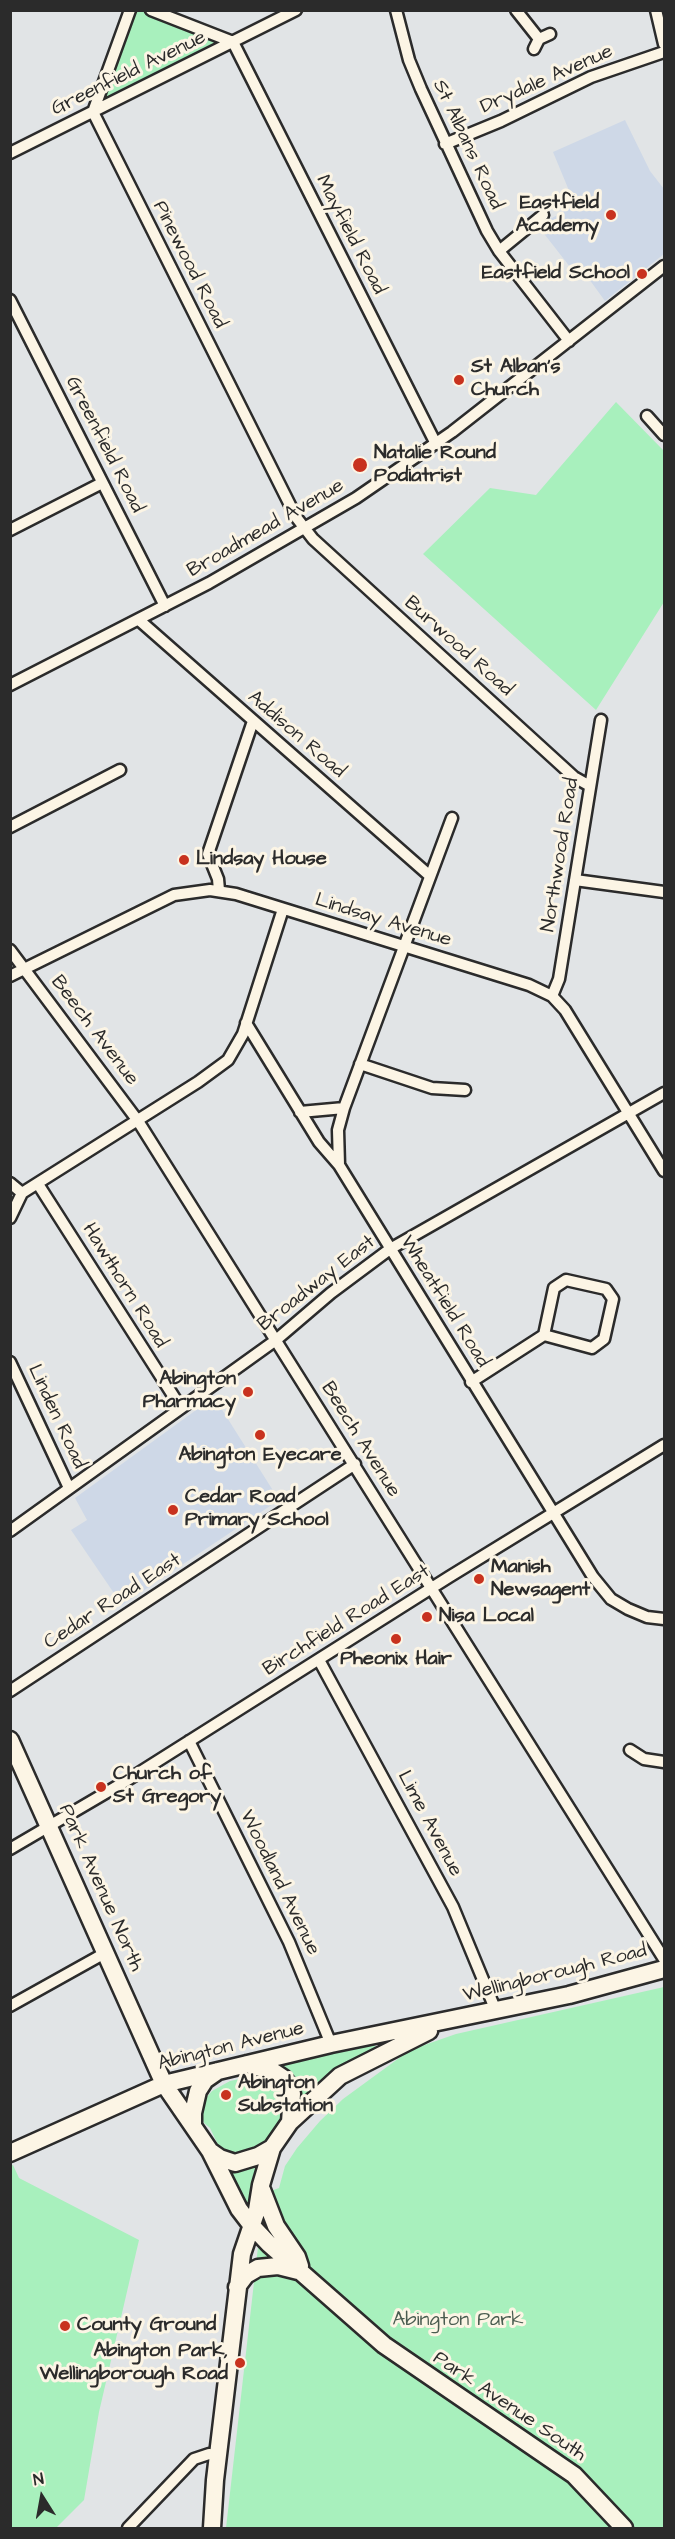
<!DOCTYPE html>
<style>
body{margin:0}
#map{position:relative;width:675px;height:2539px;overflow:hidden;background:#e1e4e6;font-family:"Architects Daughter",sans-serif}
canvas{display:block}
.frame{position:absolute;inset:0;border:12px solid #2b2b2b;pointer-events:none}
.north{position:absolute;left:12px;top:2467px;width:60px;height:60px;-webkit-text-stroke:4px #fcf5e5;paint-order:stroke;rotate:349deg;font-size:16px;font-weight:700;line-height:24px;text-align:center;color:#2b2b2b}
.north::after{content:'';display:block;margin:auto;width:21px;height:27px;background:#2b2b2b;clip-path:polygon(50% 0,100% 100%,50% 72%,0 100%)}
</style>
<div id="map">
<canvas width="675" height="2539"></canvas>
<div class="frame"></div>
<div class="north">N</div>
</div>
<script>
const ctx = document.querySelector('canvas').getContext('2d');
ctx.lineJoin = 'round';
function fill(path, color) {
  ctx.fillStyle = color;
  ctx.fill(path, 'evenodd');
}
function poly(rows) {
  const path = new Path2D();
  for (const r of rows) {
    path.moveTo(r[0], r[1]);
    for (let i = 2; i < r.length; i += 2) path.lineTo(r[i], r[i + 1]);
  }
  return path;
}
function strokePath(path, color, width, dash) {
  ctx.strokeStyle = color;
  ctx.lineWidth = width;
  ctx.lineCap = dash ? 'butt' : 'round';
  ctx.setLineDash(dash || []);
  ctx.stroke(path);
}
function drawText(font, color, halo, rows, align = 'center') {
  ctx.font = font + ' "Architects Daughter",sans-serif';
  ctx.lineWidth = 6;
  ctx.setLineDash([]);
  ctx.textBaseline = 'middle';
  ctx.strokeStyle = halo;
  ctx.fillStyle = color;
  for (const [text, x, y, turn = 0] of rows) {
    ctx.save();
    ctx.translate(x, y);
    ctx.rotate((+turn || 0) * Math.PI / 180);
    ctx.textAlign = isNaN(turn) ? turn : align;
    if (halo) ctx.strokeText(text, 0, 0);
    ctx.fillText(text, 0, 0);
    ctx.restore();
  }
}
const built = poly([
 [625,120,650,171,664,189,664,254,605,301,581,268,574,272,538,226,575,205,553,152],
 [214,1397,279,1500,122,1605,71,1530,87,1520,75,1498]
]);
const green = poly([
 [130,11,151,11,233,42,93,112],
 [616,402,664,451,664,602,596,710,423,554,490,488,536,495],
 [664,1987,664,2528,226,2528,262,2212,268,2192,279,2188,285,2166,297,2148,320,2121,343,2099,410,2050,456,2034],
 [374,2042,376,2050,299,2107,272,2065],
 [264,2077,280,2087,284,2096,285,2106,281,2118,262,2145,246,2155,231,2154,220,2149,210,2128,204,2123,202,2115,205,2099,212,2091,230,2081,244,2078],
 [13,2165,19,2178,139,2240,99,2412,84,2500,56,2528,11,2528,10,2166],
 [261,2165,250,2211,240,2197,230,2169,249,2169]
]);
const minor = poly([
 [130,10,93,112,296,517,313,539,574,777,590,786],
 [151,10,233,42,436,444],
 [396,10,409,60,421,89,487,231,499,251,569,341],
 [516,10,539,39],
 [656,10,664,44],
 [534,49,539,39,550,34],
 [445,144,501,121,591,77,664,52],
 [10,153,296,10],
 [499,251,543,215],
 [10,300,165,606],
 [647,416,664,435],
 [10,530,102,483],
 [139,620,430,876],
 [10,685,209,583,356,498,452,432,664,266],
 [10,827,120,770],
 [575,880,664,892],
 [219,890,218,879,208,854,253,721],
 [10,950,138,1121,664,1959],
 [10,976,174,895,210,890,236,894,529,985,552,996,565,1010,664,1171],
 [552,996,559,979,601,720],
 [246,1023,319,1142,339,1165,593,1577,611,1599,628,1609,647,1617,664,1619],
 [360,1064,432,1088,465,1090],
 [300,1112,344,1108],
 [339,1165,338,1130,344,1108,452,818],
 [10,1183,22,1193],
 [38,1184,181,1408],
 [10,1218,22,1193,198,1082,228,1060,243,1034,283,909],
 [10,1362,69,1488],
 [471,1382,544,1335,554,1288,566,1280,606,1289,613,1299,604,1339,592,1348,544,1335],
 [10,1531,276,1340,331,1293,390,1249,664,1093],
 [319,1660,453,1907,496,2011],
 [10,1691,355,1464],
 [189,1741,289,1942,331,2044],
 [630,1750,644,1759,664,1762],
 [10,1849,126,1781,449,1577,664,1445],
 [10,2006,105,1953],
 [128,2528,194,2459,209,2454,218,2455]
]);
const primary = poly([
 [10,1740,164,2084,210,2151,239,2209,252,2226,269,2244,384,2345,574,2475,624,2528],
 [247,2064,274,2072,283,2078,290,2087,292,2094,290,2122],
 [193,2126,193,2113,198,2091,205,2080,218,2071],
 [210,2151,220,2158,235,2163,258,2156,272,2148],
 [10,2153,164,2084,331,2044,569,1995,664,1969],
 [262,2190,276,2226,297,2257,300,2266],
 [237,2287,246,2275,258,2268,278,2266,298,2271],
 [212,2528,215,2480,242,2254,257,2210,261,2185,272,2148,290,2122,340,2076,429,2031]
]);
const markers = [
 [611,215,6,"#c8321e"],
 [642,274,6,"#c8321e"],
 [459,380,6,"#c8321e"],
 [360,465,8,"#c8321e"],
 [184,860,6,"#c8321e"],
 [248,1392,6,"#c8321e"],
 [260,1435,6,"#c8321e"],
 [173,1510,6,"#c8321e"],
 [479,1579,6,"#c8321e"],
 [427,1617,6,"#c8321e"],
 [396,1639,6,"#c8321e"],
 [101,1787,6,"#c8321e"],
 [226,2095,6,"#c8321e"],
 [65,2326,6,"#c8321e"],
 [240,2363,6,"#c8321e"]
];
const streetNames = [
 ["Greenfield Avenue",129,74,-26],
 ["Drydale Avenue",547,80,-24],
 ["St Albans Road",467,145,65],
 ["Mayfield Road",350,235,63],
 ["Pinewood Road",189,265,63],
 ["Greenfield Road",104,445,63],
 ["Broadmead Avenue",266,529,-30],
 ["Burwood Road",458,647,42],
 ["Addison Road",296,735,41],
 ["Northwood Road",561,855,-81],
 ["Lindsay Avenue",383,921,17],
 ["Beech Avenue",94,1031,53],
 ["Broadway East",317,1284,-38],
 ["Hawthorn Road",124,1286,58],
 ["Wheatfield Road",444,1302,58],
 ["Linden Road",56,1417,65],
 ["Beech Avenue",360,1440,58],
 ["Cedar Road East",113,1602,-33],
 ["Birchfield Road East",347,1621,-32],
 ["Lime Avenue",429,1824,62],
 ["Woodland Avenue",279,1883,64],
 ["Park Avenue North",100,1888,66],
 ["Wellingborough Road",555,1974,-14],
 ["Abington Avenue",231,2047,-14],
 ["Park Avenue South",509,2407,34]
];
const poiNames = [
 ["Eastfield",599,204,"right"],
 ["Academy",599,227,"right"],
 ["Eastfield School",630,274,"right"],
 ["St Alban's",471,368],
 ["Church",471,391],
 ["Natalie Round",374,454],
 ["Podiatrist",374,477],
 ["Lindsay House",196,860],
 ["Abington",236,1380,"right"],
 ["Pharmacy",236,1403,"right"],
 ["Abington Eyecare",260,1456,"center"],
 ["Cedar Road",185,1498],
 ["Primary School",185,1521],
 ["Manish",491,1568],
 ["Newsagent",491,1591],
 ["Nisa Local",439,1617],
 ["Pheonix Hair",396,1660,"center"],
 ["Church of",113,1775],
 ["St Gregory",113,1798],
 ["Abington",238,2084],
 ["Substation",238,2107],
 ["County Ground",77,2326],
 ["Abington Park,",228,2352,"right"],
 ["Wellingborough Road",228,2375,"right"]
];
const parkNames = [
 ["Abington Park",458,2321]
];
fill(built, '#ced8e7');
fill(green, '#a8f0bd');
strokePath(minor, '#2b2b2b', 15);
strokePath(primary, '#2b2b2b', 21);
strokePath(minor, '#fcf5e5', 10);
strokePath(primary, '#fcf5e5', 16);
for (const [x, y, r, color] of markers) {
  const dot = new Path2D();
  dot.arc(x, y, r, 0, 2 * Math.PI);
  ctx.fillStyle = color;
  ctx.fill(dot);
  strokePath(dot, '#fcf5e5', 2);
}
drawText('20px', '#2b2b2b', '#fcf5e5', streetNames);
drawText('bold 20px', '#2b2b2b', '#fcf5e5', poiNames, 'left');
drawText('20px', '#4a5c50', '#fcf5e5', parkNames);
</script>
